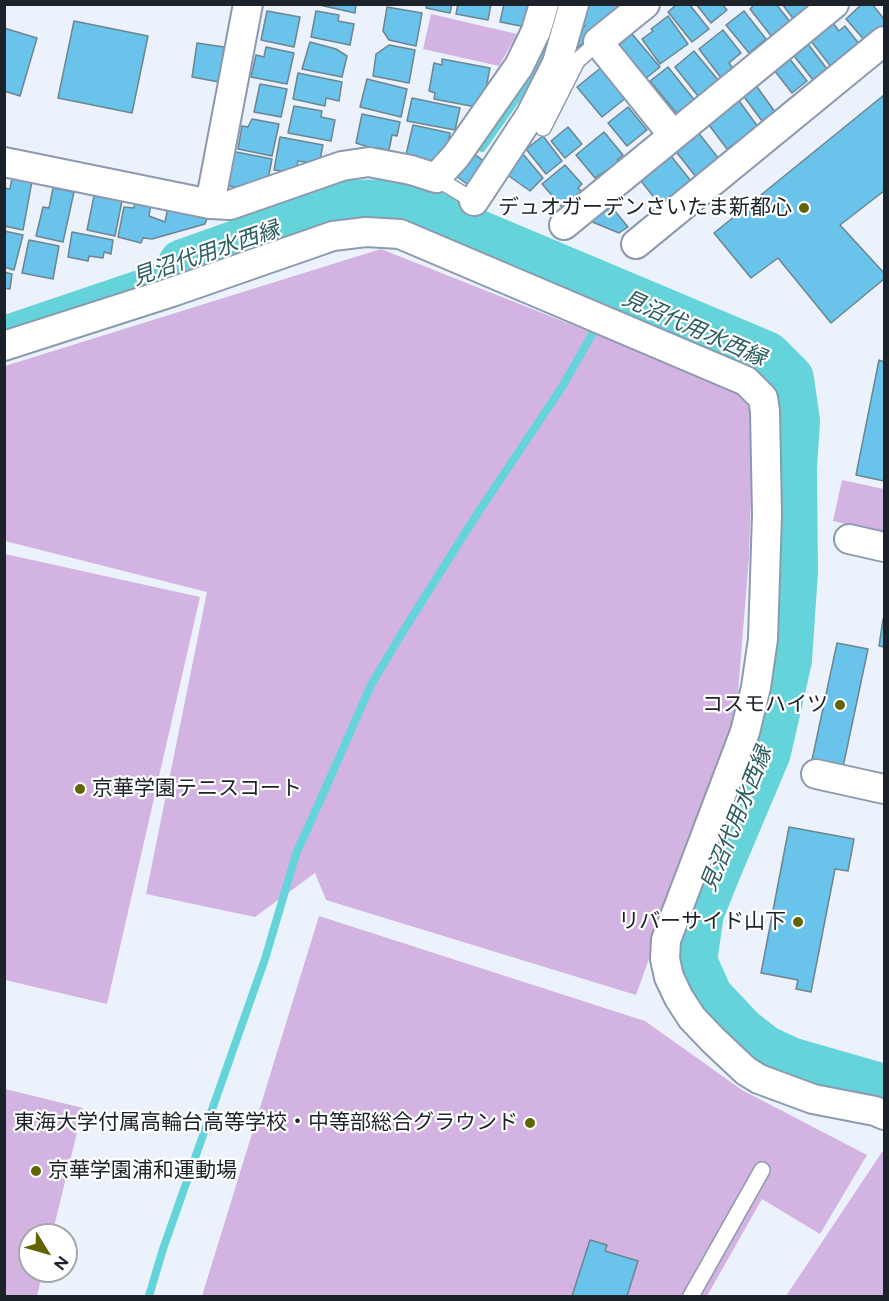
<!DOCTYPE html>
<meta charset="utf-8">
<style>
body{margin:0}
#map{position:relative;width:889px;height:1301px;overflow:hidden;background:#ecf2fc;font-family:Figtree,sans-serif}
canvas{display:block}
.frame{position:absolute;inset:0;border:6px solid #1c222a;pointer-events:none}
.north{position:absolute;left:18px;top:1223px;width:60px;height:60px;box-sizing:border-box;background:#fff;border:2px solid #a4a7aa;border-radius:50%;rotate:127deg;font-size:16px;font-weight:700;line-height:24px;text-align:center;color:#1c222a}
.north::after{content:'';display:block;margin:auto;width:21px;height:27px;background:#606502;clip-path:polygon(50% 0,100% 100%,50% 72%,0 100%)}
</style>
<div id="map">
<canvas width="889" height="1301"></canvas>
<div class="frame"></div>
<div class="north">N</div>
</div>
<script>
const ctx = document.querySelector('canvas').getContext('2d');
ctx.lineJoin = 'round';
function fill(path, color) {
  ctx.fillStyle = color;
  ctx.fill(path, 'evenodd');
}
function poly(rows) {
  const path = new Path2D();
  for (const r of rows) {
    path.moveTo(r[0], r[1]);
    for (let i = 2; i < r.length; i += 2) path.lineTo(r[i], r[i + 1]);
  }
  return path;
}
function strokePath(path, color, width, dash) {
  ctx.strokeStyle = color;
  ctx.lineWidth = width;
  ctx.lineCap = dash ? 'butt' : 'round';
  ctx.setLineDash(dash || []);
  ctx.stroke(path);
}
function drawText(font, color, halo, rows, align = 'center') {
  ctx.font = font + ' Figtree,"Noto Sans JP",sans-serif';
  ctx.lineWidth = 4.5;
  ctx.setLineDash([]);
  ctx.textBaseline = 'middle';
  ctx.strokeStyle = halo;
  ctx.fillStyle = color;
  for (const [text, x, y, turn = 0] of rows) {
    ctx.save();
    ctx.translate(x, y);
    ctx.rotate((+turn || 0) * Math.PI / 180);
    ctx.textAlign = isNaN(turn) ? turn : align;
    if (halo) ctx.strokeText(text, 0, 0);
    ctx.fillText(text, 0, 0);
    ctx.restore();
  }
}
const green = poly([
 [431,14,517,34,499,66,423,49],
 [381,249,739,391,751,411,752,462,749,558,736,716,636,995,326,900,315,873,255,917,146,894,207,592,5,541,5,366],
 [842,480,884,489,884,532,833,521],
 [5,554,200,597,107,1004,5,980],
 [319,916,645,1021,742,1090,867,1155,820,1234,762,1199,707,1296,202,1296],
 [5,1089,83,1108,52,1235,30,1235,30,1271,43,1271,37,1296,5,1296],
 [884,1149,884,1296,786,1296]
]);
const water = poly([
 [246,233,252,254,5,338,4,315]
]);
const stream = poly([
 [482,148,537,69,550,39],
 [438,218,448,200],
 [149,1296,163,1249,265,959,296,854,327,785,371,685,402,633,477,514,562,387,594,331]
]);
const river = poly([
 [183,264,350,205,396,204,438,218,766,356,789,379,795,421,792,468,793,571,787,660,766,752,717,868,699,913,692,961,708,997,741,1032,764,1050,790,1062,884,1089]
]);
const building = poly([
 [315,4,356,4,355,13,315,4],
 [427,4,452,4,450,13,426,8,427,4],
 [458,4,491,4,488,20,456,14,458,4],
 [504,4,531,4,526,27,500,22,504,4],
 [584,4,618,4,623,11,571,53,575,34,585,26,580,20,584,4],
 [677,4,689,4,709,29,692,42,668,12,677,4],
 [696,4,722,4,727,10,711,23,696,4],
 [755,4,776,4,791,23,772,37,750,9,755,4],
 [782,4,816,4,795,21,782,4],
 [862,4,872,4,884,19,884,25,866,42,846,19,862,4],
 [387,7,422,13,416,46,389,40,383,31,387,7],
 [267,11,300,17,294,47,261,40,267,11],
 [316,11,339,15,338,21,354,24,350,45,311,37,316,11],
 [744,11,766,39,749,53,726,25,744,11],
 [668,16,688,44,660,64,642,39,653,31,651,29,668,16],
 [74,21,148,36,132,113,58,98,74,21],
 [833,23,839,31,845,26,860,45,832,68,811,41,833,23],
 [4,28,37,38,20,96,4,91,4,28],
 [723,30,741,53,729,63,734,70,722,79,699,49,723,30],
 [632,34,660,67,645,79,618,46,632,34],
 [310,42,336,49,347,56,342,77,302,69,310,42],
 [197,43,224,47,219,82,192,77,197,43],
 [808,44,827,69,813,80,794,56,808,44],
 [389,45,415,50,409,83,373,76,376,54,389,45],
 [266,47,294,53,287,84,251,77,256,55,264,57,266,47],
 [694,51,718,80,698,96,675,67,694,51],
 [789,58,807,81,792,93,774,70,789,58],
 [442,59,490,68,484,98,478,97,476,107,434,99,435,93,429,91,434,63,442,65,442,59],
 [603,66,627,97,602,117,577,87,603,66],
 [668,67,696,102,679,116,650,81,668,67],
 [298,73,342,82,339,101,326,98,325,106,293,99,298,73],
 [367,79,407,89,401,117,360,107,367,79],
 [260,84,287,89,281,117,254,112,260,84],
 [755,84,775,112,762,121,742,94,755,84],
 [884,95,884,191,840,225,884,273,884,279,831,323,778,258,751,278,714,233,884,95],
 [412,98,460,108,455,130,407,121,412,98],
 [737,98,758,127,727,149,706,121,737,98],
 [294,106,322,111,321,117,335,120,331,141,288,133,294,106],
 [628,107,647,130,627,146,608,123,628,107],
 [362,114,400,122,397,136,392,135,389,150,378,148,378,150,356,143,362,114],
 [252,119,279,124,272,156,238,149,242,126,248,127,252,119],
 [413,125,450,133,443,167,405,159,413,125],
 [568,127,582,144,565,158,551,141,568,127],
 [697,131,719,159,696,177,674,149,697,131],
 [604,132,623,155,617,160,620,163,607,174,605,171,595,178,576,155,604,132],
 [543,136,562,161,546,174,526,149,543,136],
 [280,137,323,145,319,164,298,161,296,173,274,170,280,137],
 [469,150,492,167,475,190,452,173,469,150],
 [231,151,272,159,268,179,244,189,224,185,231,151],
 [523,154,543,178,530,191,502,171,523,154],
 [671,156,691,181,661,206,641,181,671,156],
 [565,165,582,184,578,188,582,192,563,208,542,184,565,165],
 [12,178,32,181,23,230,4,226,4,188,10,189,12,178],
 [53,188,74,192,63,242,36,236,43,207,49,208,53,188],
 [94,196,122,201,115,236,87,230,94,196],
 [135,201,151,204,149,216,165,222,168,207,209,213,205,224,152,239,143,238,141,243,118,237,124,207,134,208,135,201],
 [610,205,628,227,619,233,590,221,610,205],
 [4,231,23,235,14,270,4,267,4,231],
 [72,232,113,240,111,254,104,252,103,258,89,256,88,261,68,257,72,232],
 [29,240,59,246,53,279,22,273,29,240],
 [4,272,12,274,10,289,4,288,4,272],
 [879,360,884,362,884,481,856,475,879,360],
 [883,619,884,620,884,647,879,646,883,619],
 [837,643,868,649,843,767,812,760,837,643],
 [789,827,854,839,848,871,835,869,811,992,796,989,798,980,761,973,789,827],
 [590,1240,607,1245,605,1251,638,1261,627,1296,572,1296,590,1240]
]);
const lane = poly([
 [543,128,577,61,598,42],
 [436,178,474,201],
 [691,1296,762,1170]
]);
const street = poly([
 [248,4,210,204,230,205,342,166,369,162,411,170,436,178,456,156,519,66,536,31,544,4],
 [645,4,598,42,673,135],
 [4,162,210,204],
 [474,201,530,116,557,63,574,4],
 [564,225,834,4],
 [636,244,884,41],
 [4,346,172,292,333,236,366,232,400,234,746,381,763,398,765,411,767,515,763,639,756,687,745,732,666,940,665,959,669,977,679,998,692,1018,713,1040,746,1071,759,1079,813,1099,875,1111,884,1115],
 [849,539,884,547],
 [816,774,884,789]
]);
const markers = [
 [804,208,6,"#606502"],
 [840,705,6,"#606502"],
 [80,789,6,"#606502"],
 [798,922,6,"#606502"],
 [530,1123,6,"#606502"],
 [36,1171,6,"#606502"]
];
const poiNames = [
 ["デュオガーデンさいたま新都心",792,208],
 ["コスモハイツ",828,705],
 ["京華学園テニスコート",92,789,"left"],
 ["リバーサイド山下",786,922],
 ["東海大学付属高輪台高等学校・中等部総合グラウンド",518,1123],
 ["京華学園浦和運動場",48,1171,"left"]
];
const waterNames = [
 ["見沼代用水西縁",206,254,-19],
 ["見沼代用水西縁",694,329,24],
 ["見沼代用水西縁",737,819,-68]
];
fill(green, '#d3b3e2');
fill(water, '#64d4da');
strokePath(stream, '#64d4da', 8);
strokePath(river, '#64d4da', 50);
fill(building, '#6ac3ea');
strokePath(building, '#6b8591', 1.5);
strokePath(lane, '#8c9aaf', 18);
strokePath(street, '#8c9aaf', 32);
strokePath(lane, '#fff', 15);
strokePath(street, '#fff', 28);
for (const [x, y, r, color] of markers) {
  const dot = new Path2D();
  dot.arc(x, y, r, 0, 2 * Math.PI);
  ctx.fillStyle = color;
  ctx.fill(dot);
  strokePath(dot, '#fff', 2);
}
drawText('21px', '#1c222a', '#fff', poiNames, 'right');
drawText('italic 22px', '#2b5c5e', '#fff', waterNames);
</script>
